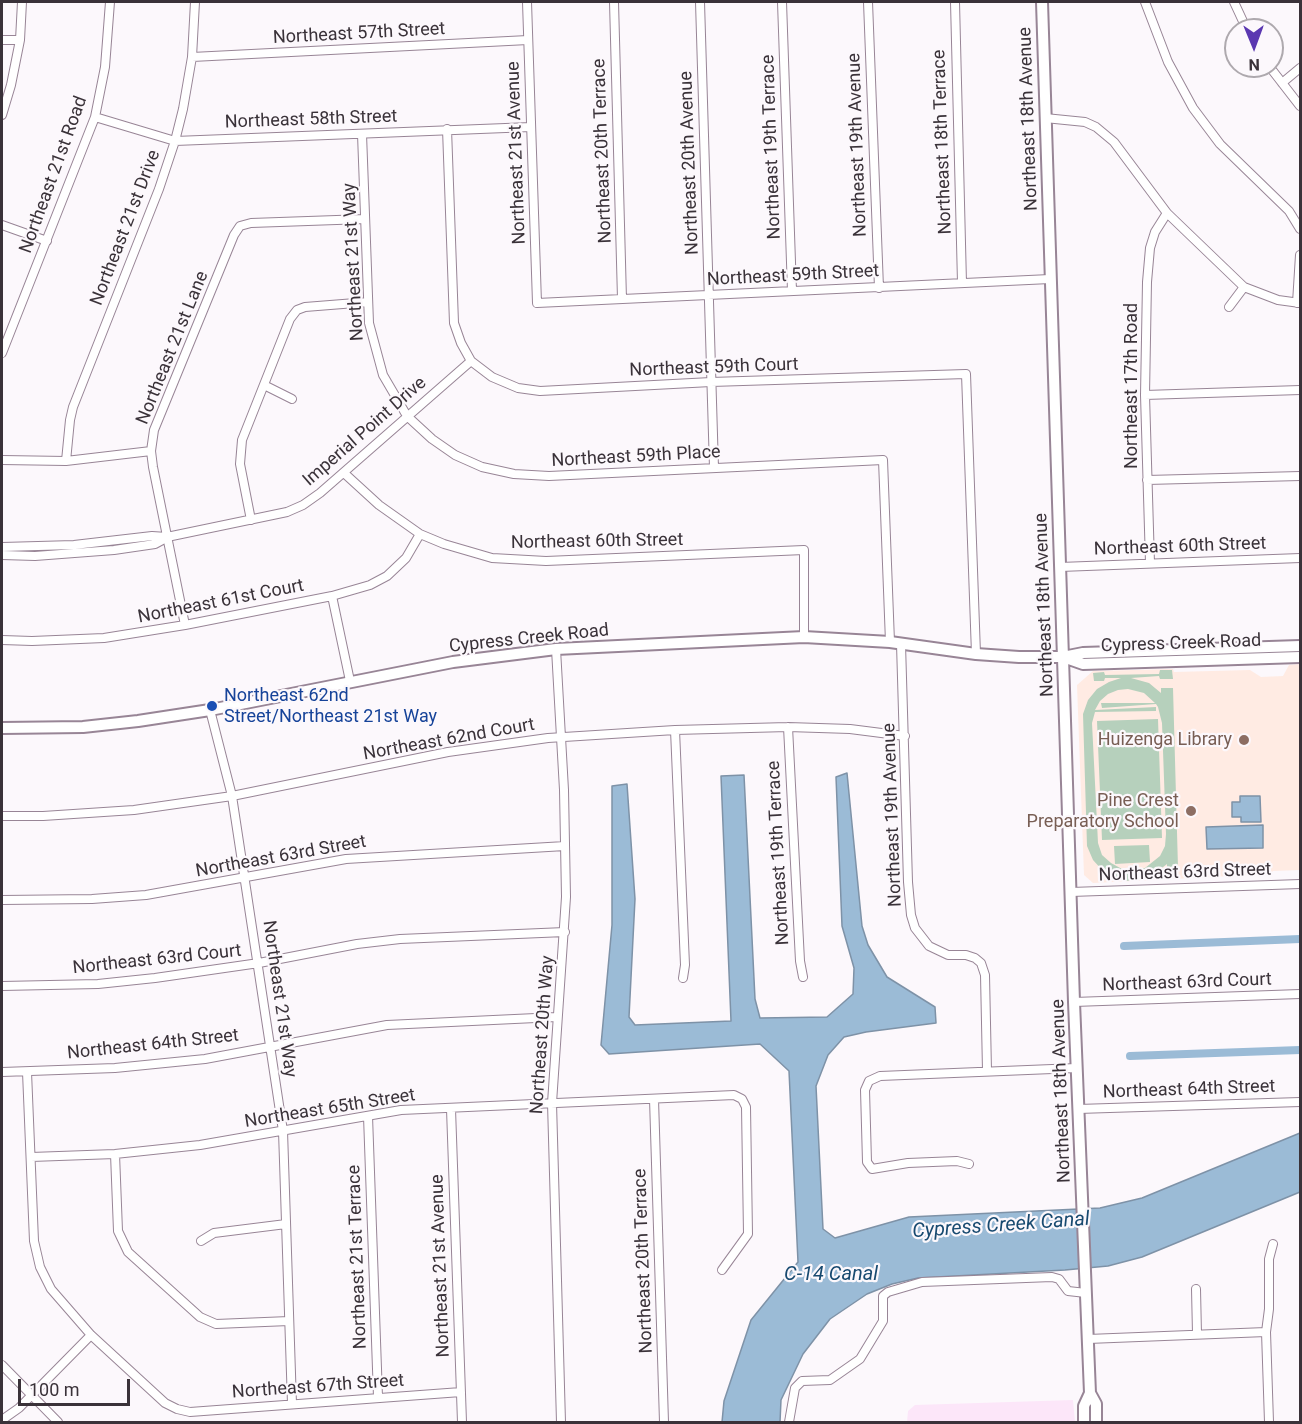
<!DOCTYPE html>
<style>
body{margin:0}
#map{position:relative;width:1302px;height:1424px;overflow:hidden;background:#fcf8fc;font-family:Roboto,sans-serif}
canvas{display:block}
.frame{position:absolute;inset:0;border:3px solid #3a3239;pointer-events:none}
.north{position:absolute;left:1224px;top:18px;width:60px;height:60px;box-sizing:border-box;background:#fcf8fc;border:2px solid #aea9ae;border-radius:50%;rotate:179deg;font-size:16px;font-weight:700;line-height:24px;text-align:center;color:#3a3239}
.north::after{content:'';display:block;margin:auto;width:21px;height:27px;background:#5b38b1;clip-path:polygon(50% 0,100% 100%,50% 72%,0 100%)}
.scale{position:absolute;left:18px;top:1379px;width:112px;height:27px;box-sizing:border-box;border:3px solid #3a3239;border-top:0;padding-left:8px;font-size:18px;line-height:21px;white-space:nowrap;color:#3a3239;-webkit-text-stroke:4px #fcf8fc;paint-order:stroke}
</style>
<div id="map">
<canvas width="1302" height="1424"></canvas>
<div class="frame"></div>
<div class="north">N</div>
<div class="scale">100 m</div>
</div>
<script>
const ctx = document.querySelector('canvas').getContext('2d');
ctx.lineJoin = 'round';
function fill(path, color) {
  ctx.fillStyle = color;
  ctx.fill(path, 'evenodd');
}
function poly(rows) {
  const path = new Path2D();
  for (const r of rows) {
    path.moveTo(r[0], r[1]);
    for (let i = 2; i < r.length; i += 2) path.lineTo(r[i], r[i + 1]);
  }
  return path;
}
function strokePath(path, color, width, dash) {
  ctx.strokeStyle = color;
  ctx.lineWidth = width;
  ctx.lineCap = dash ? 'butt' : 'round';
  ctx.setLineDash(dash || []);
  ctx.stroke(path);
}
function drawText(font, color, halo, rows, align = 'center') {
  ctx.font = font + ' Roboto,sans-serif';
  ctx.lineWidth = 4.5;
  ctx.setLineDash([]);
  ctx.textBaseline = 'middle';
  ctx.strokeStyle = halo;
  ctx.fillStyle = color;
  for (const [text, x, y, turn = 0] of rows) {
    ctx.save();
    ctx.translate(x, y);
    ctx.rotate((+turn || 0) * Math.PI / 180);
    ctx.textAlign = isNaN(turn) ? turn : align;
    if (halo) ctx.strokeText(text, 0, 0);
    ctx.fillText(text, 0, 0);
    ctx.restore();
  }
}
const built = poly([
 [1073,1400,1075,1422,907,1422,908,1411,915,1405]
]);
const education = poly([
 [1300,664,1300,870,1273,871,1271,874,1093,883,1084,875,1077,685,1093,671,1173,669,1174,672,1250,670,1261,677,1283,676,1289,665]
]);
const green = poly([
 [1160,670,1172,670,1173,679,1160,679,1159,676,1131,678,1149,683,1161,693,1161,688,1173,688,1178,868,1167,869,1167,864,1150,877,1126,881,1104,872,1093,860,1087,846,1083,714,1088,700,1097,689,1109,682,1121,678,1105,678,1104,681,1094,681,1093,673,1104,672,1105,675,1159,674],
 [1128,689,1144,693,1155,703,1101,703,1102,708,1156,704,1158,707,1162,723,1166,834,1165,846,1160,856,1145,868,1134,870,1122,869,1111,863,1102,855,1098,843,1092,723,1095,712,1156,711,1156,707,1095,710,1100,701,1108,694,1118,690],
 [1158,719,1162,838,1102,840,1097,721],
 [1149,845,1150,862,1115,864,1114,846]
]);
const water = poly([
 [847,773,862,926,868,945,887,977,935,1007,936,1023,866,1032,844,1037,828,1055,816,1086,823,1229,835,1238,909,1217,1100,1208,1142,1198,1300,1133,1300,1192,1142,1257,1108,1266,1065,1270,918,1278,892,1284,867,1294,830,1319,803,1354,781,1400,780,1422,722,1422,724,1401,751,1320,798,1262,789,1071,760,1044,609,1054,601,1045,612,925,612,786,627,784,635,899,629,1017,635,1025,731,1021,721,776,744,775,755,999,760,1018,827,1017,853,994,854,968,842,926,836,777,847,773],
 [1240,796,1260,796,1261,822,1241,822,1241,817,1232,817,1232,802,1240,802,1240,796],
 [1263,825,1263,848,1207,849,1206,827,1263,825]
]);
const canal = poly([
 [1124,946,1300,939],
 [1130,1056,1300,1050]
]);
const street = poly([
 [527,2,537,303,1050,279],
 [614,2,622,299],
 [700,2,714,468],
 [782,2,792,291],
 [868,2,879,288],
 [955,2,962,283],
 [1145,2,1168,62,1193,108,1220,144,1289,211,1300,229],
 [1234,2,1247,30],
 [2,40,20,40],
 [192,57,528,40],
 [1269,66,1300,106],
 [1282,83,1300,68],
 [2,115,11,85,20,40,22,2],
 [95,117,175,141,531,127],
 [1045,118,1085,122,1096,127,1114,142,1167,213,1244,287,1278,300,1300,303],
 [447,129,454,323,461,343,471,361,492,377,518,388,540,391,711,382,966,374,976,654],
 [362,134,369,323,383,375,407,416,432,439,455,455,482,467,514,474,549,476,883,460,890,642],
 [2,225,47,241],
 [1297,303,1300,255],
 [1229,307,1244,287],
 [2,353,95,117,105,67,110,2],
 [264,385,292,399],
 [1145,395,1300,390],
 [2,460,66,461,151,451],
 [66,461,70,420,73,407,159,189,175,141,183,109,192,57,195,2],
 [344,473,379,505,420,534,444,544,492,558,546,561,804,550,804,637],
 [1147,480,1300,476],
 [251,520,240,464,242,440,290,319,297,310,305,307,368,302],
 [2,547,74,545,152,536,167,537,287,512,303,505,320,493,471,361],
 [2,555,35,556,114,550,155,544,166,538],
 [1150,563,1145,395,1147,282,1150,248,1155,232,1167,213],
 [1060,567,1300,558],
 [332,596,350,681],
 [185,625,153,467,151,451,154,430,234,235,240,226,251,223,365,219],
 [2,640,32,641,104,638,185,625,332,596,370,585,387,576,406,558,420,534],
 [901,644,908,882,911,915,915,928,929,946,948,955,966,955,975,958,981,963,985,975,987,1071],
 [556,649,564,790,566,897,552,1103,561,1422],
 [210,710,232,796,283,1131,292,1404],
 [788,727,800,961,803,977],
 [675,730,685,965,683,978],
 [2,816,43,816,134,810,232,796,448,752,548,738,675,730,788,727,850,729,905,736],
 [1071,892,1300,884],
 [2,900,92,899,146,895,346,859,565,846],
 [2,986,98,984,155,978,259,963,357,944,400,939,565,932],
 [1074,1002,1300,994],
 [2,1072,115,1068,205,1059,387,1025,557,1017],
 [27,1072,34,1241,40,1267,51,1289,91,1335,165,1403,177,1409,190,1412,461,1392],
 [654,1099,664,1422],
 [451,1109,462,1422],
 [1078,1109,1300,1102],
 [368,1116,378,1397],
 [115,1154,118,1231,128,1252,200,1317,216,1324,289,1321],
 [31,1157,115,1154,200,1145,401,1110,734,1095,742,1099,746,1107,748,1234,722,1270],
 [969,1164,957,1161,908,1163,872,1169,867,1162,865,1090,869,1081,880,1076,1077,1068],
 [201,1241,214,1233,286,1224],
 [1196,1289,1197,1334],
 [1088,1339,1266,1332],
 [2,1365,58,1422],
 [2,1420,19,1408,91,1335],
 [789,1422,795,1388,802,1381,830,1380,860,1359,883,1321,883,1296,888,1292,922,1282,1052,1277,1059,1279,1068,1291,1086,1293],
 [1269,1422,1266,1332,1269,1309,1269,1259,1273,1244]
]);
const secondary = poly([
 [1042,2,1074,1002,1090,1393,1084,1406,1084,1422],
 [1066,658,1083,664,1300,657],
 [2,728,83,727,138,721,210,710,453,662,556,649,804,637,890,642,976,654,1019,657,1063,657,1083,653,1300,646],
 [1090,1393,1096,1404,1096,1422]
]);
const markers = [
 [212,706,6,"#1a4fb4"],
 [1244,740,6,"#8d6e63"],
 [1191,811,6,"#8d6e63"]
];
const streetNames = [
 ["Northeast 57th Street",359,34,-3],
 ["Northeast 18th Avenue",1029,119,-92],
 ["Northeast 58th Street",311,120,-2],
 ["Northeast 18th Terrace",943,142,-92],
 ["Northeast 19th Avenue",858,145,-92],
 ["Northeast 19th Terrace",772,147,-92],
 ["Northeast 20th Terrace",603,151,-92],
 ["Northeast 21st Avenue",517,153,-92],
 ["Northeast 20th Avenue",690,163,-92],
 ["Northeast 21st Road",54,175,-70],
 ["Northeast 21st Drive",126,228,-69],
 ["Northeast 21st Way",354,262,-93],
 ["Northeast 59th Street",793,276,-3],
 ["Northeast 21st Lane",173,348,-68],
 ["Northeast 59th Court",714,368,-2],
 ["Northeast 17th Road",1132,386,-90],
 ["Imperial Point Drive",365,432,-41],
 ["Northeast 59th Place",636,457,-3],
 ["Northeast 60th Street",597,542,-1],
 ["Northeast 60th Street",1180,547,-2],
 ["Northeast 61st Court",221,602,-11],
 ["Northeast 18th Avenue",1045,605,-92],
 ["Cypress Creek Road",529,639,-6],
 ["Cypress Creek Road",1181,644,-2],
 ["Northeast 62nd Court",449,740,-10],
 ["Northeast 19th Avenue",893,815,-92],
 ["Northeast 19th Terrace",779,853,-93],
 ["Northeast 63rd Street",281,857,-10],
 ["Northeast 63rd Street",1185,873,-2],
 ["Northeast 63rd Court",157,960,-6],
 ["Northeast 63rd Court",1187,983,-2],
 ["Northeast 21st Way",279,999,82],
 ["Northeast 20th Way",543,1035,-86],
 ["Northeast 64th Street",153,1045,-6],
 ["Northeast 64th Street",1189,1090,-2],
 ["Northeast 18th Avenue",1062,1091,-92],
 ["Northeast 65th Street",330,1109,-9],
 ["Northeast 21st Terrace",358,1257,-92],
 ["Northeast 20th Terrace",644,1261,-92],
 ["Northeast 21st Avenue",441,1266,-92],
 ["Northeast 67th Street",318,1387,-4]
];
const transitNames = [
 ["Northeast 62nd",224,696],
 ["Street/Northeast 21st Way",224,717]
];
const educationNames = [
 ["Huizenga Library",1232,740],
 ["Pine Crest",1179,801],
 ["Preparatory School",1179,822]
];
const waterNames = [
 ["Cypress Creek Canal",1001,1226,-4],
 ["C-14 Canal",831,1275]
];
fill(built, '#fce6f9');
fill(education, '#ffebe3');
fill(green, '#b6d0bc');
fill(water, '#9bbbd6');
strokePath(water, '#7e92a7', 1.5);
strokePath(canal, '#9bbbd6', 8);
strokePath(street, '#988596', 10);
strokePath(secondary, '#988596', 14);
strokePath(street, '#fff', 8);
strokePath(secondary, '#fff', 10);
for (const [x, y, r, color] of markers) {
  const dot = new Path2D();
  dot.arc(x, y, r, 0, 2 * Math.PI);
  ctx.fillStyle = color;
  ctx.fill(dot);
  strokePath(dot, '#fcf8fc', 2);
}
drawText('18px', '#3a3239', '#fcf8fc', streetNames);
drawText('18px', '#164399', '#fcf8fc', transitNames, 'left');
drawText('18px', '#785e54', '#fcf8fc', educationNames, 'right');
drawText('italic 20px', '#184a70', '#fcf8fc', waterNames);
</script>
